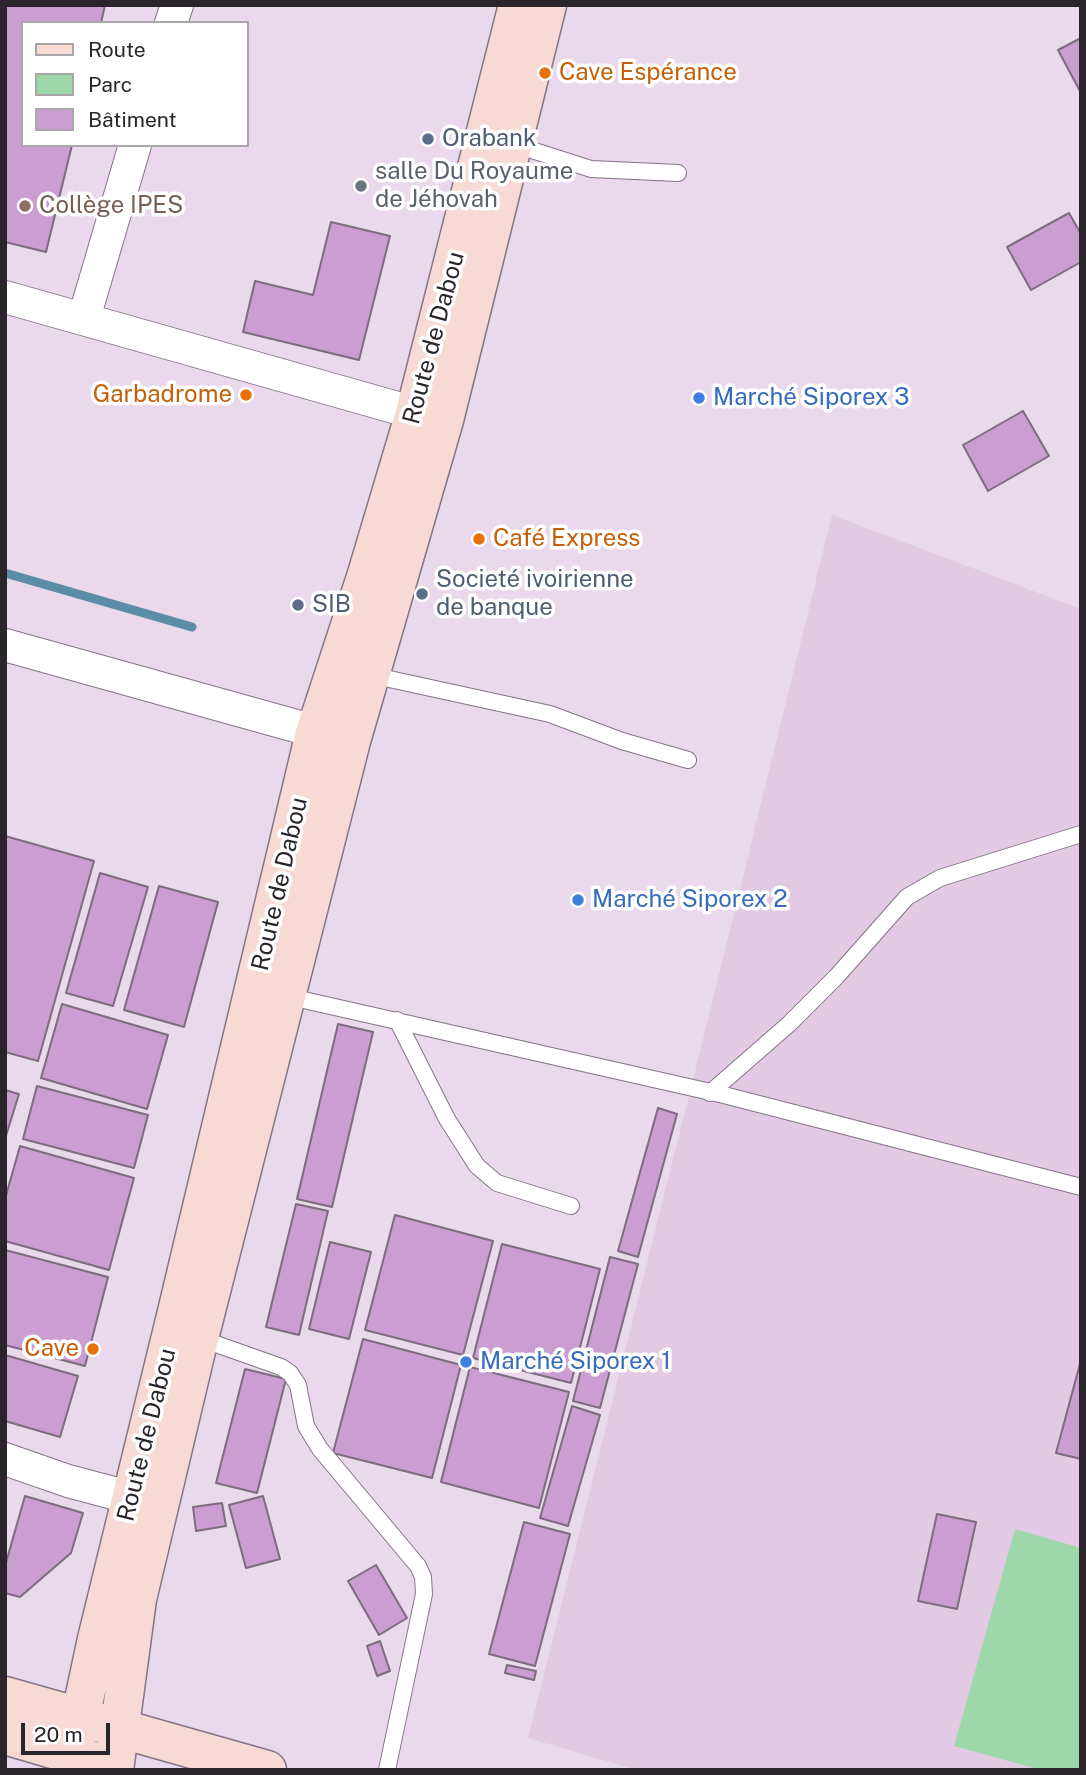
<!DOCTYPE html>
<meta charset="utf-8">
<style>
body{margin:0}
#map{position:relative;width:1086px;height:1775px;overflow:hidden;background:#ead8ed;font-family:"Public Sans",sans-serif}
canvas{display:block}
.frame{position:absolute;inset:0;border:7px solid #2a242b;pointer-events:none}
.legend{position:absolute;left:21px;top:21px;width:228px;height:126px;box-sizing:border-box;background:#fff;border:2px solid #aaa7aa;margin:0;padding:9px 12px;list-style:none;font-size:21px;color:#2a242b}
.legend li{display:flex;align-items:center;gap:14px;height:35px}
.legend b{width:35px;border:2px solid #aaa7aa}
.scale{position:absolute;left:21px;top:1723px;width:89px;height:32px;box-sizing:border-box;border:4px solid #2a242b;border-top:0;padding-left:9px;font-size:21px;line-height:24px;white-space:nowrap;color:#2a242b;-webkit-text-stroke:5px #fff;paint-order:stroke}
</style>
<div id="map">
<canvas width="1086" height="1775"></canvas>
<div class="frame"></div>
<ul class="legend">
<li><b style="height:9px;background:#f7dad4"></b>Route</li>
<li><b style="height:19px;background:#9ed7aa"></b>Parc</li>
<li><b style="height:19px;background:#cb9ed1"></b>Bâtiment</li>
</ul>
<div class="scale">20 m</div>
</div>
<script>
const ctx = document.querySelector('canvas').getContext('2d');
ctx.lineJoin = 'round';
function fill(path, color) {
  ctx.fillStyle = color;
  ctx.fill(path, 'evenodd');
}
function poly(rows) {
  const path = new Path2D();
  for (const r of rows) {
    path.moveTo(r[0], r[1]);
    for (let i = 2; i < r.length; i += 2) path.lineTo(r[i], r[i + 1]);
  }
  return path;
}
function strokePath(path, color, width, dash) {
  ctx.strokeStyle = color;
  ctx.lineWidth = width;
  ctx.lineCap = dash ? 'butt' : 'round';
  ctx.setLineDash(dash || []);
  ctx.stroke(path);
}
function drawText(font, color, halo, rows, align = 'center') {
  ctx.font = font + ' "Public Sans",sans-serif';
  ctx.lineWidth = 7;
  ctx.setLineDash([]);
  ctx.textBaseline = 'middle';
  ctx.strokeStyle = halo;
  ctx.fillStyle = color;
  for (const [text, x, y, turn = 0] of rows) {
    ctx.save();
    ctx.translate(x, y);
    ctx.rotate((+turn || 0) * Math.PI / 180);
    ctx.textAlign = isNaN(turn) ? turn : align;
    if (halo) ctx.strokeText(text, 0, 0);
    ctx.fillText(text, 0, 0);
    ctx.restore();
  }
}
const built = poly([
 [832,515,1081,609,1081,1770,637,1770,528,1738,691,1088]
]);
const green = poly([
 [1015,1529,1081,1548,1081,1770,1041,1770,954,1746]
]);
const stream = poly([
 [5,573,192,627]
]);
const building = poly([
 [5,5,105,5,101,23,23,23,23,145,72,145,46,252,5,242,5,5],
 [1081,38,1081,93,1058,50,1081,38],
 [1069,213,1081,234,1081,262,1031,290,1007,247,1069,213],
 [331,222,390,236,359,360,243,332,255,281,313,295,331,222],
 [1023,411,1049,456,988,491,963,445,1023,411],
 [5,836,94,861,38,1061,5,1052,5,836],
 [100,873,148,887,113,1006,66,993,100,873],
 [159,886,218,902,184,1027,124,1010,159,886],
 [62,1004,168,1035,147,1109,41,1078,62,1004],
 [338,1024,373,1032,332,1207,297,1199,338,1024],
 [37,1086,148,1115,134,1168,23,1139,37,1086],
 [5,1090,19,1094,5,1139,5,1090],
 [658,1108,677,1114,638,1257,618,1251,658,1108],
 [20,1146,134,1178,109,1270,5,1241,5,1199,20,1146],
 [296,1204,328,1211,299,1335,266,1327,296,1204],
 [395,1215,493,1241,463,1355,365,1330,395,1215],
 [330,1242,371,1252,349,1339,309,1329,330,1242],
 [502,1244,600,1269,571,1383,473,1358,502,1244],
 [5,1250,108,1277,85,1366,5,1345,5,1250],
 [610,1257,638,1264,600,1408,573,1401,610,1257],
 [363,1339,461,1365,432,1478,333,1453,363,1339],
 [5,1355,78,1376,60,1437,5,1421,5,1355],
 [1081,1360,1081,1459,1056,1453,1081,1360],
 [470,1367,569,1392,539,1508,441,1482,470,1367],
 [245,1369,286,1379,257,1493,216,1483,245,1369],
 [572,1406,600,1415,568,1526,540,1518,572,1406],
 [25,1496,83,1513,71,1553,20,1597,5,1593,5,1566,25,1496],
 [263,1496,280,1559,246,1568,229,1505,263,1496],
 [222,1503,226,1526,196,1531,193,1507,222,1503],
 [937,1514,976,1522,957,1609,918,1601,937,1514],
 [524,1522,570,1534,535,1666,489,1654,524,1522],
 [376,1565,407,1618,379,1635,348,1581,376,1565],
 [380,1641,390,1671,377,1676,367,1646,380,1641],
 [507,1665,536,1671,534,1680,505,1673,507,1665]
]);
const lane = poly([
 [513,144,591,169,678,173],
 [371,675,550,714,622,741,688,760],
 [286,996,724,1095,1081,1187],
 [397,1020,447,1119,477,1166,497,1183,571,1206],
 [710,1093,789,1024,837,976,907,897,940,878,1081,834],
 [199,1338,281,1367,290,1373,298,1385,306,1426,320,1449,418,1566,423,1577,424,1594,387,1770]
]);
const street = poly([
 [171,23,177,5],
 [5,297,415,413],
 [84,318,135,145],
 [5,645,339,738],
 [5,1459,68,1481,132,1498]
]);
const secondary = poly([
 [5,1696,267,1770],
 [5,1735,97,1762],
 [69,1770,97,1639,177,1312,315,733,367,574,415,413,518,5],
 [114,1770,137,1599,199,1338,351,741,444,420,547,5]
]);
const markers = [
 [545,73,7,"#e8710a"],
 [428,139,7,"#5c6f8a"],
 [361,186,7,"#6b7280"],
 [25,206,7,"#8d6e63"],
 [246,395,7,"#e8710a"],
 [699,398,7,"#3f7fe0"],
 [479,539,7,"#e8710a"],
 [422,594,7,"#5c6f8a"],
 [298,605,7,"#5c6f8a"],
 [578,900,7,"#3f7fe0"],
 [93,1349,7,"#e8710a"],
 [466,1362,7,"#3f7fe0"]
];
const foodNames = [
 ["Cave Espérance",559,73],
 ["Garbadrome",232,395,"right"],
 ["Café Express",493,539],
 ["Cave",79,1349,"right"]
];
const serviceNames = [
 ["Orabank",442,139],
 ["Societé ivoirienne",436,580],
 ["de banque",436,608],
 ["SIB",312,605]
];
const worshipNames = [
 ["salle Du Royaume",375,172],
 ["de Jéhovah",375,200]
];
const educationNames = [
 ["Collège IPES",39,206]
];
const streetNames = [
 ["Route de Dabou",434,338,-75],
 ["Route de Dabou",280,884,-77],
 ["Route de Dabou",147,1435,-76]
];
const shopNames = [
 ["Marché Siporex 3",713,398],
 ["Marché Siporex 2",592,900],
 ["Marché Siporex 1",480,1362]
];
fill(built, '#e2cae4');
fill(green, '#9ed7aa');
strokePath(stream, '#5c8da6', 9);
fill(building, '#cb9ed1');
strokePath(building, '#7c6c7e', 2);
strokePath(lane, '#847486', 18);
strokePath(street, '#847486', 34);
strokePath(secondary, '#847486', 41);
strokePath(lane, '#fff', 16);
strokePath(street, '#fff', 32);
strokePath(secondary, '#f7dad4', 38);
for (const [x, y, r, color] of markers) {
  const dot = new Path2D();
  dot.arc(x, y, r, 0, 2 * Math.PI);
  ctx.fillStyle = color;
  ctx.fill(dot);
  strokePath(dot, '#fff', 2.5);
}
drawText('24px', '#c56008', '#fff', foodNames, 'left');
drawText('24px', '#4e5e75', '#fff', serviceNames, 'left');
drawText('24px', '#5b616d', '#fff', worshipNames, 'left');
drawText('24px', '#785e54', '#fff', educationNames, 'left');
drawText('24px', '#2a242b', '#fff', streetNames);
drawText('24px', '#366cbe', '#fff', shopNames, 'left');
</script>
